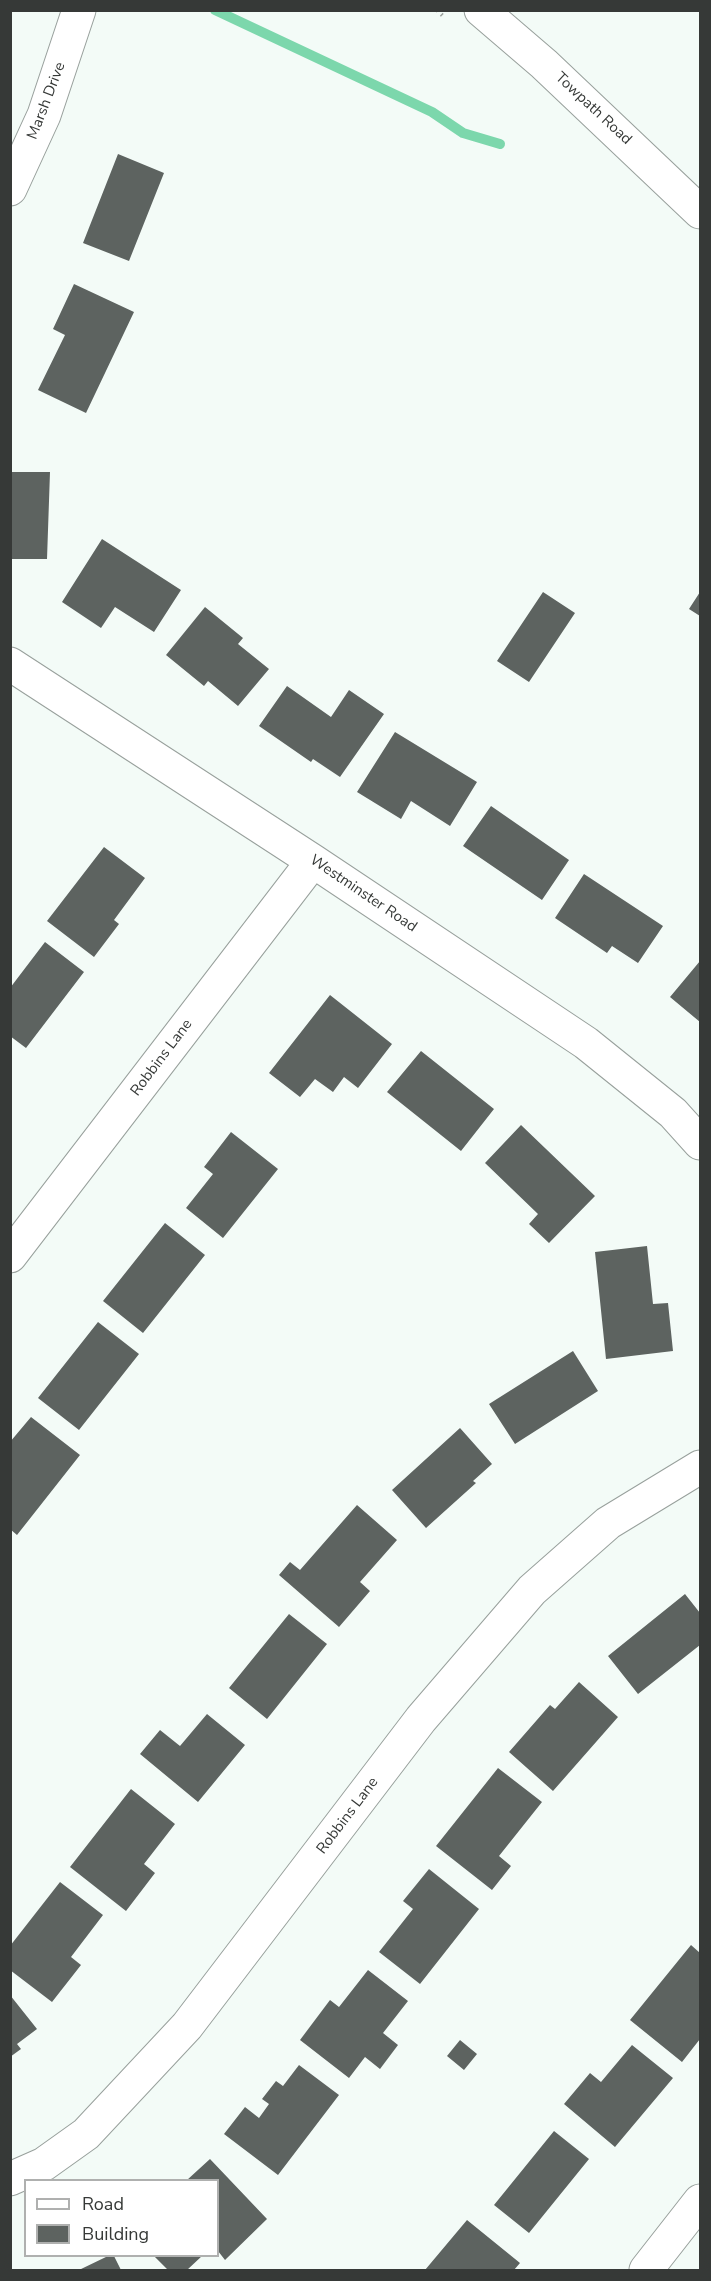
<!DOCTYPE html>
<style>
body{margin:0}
#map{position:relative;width:711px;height:2281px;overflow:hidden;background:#f3fbf7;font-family:"Nunito Sans",sans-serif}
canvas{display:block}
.frame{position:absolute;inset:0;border:12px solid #363937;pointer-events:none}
.legend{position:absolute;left:24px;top:2179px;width:195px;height:78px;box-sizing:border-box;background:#fff;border:2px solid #afb0af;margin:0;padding:8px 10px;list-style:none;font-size:18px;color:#363937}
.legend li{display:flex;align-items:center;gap:12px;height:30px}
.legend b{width:30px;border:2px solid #afb0af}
</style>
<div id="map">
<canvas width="711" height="2281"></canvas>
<div class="frame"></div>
<ul class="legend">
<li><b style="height:8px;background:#fff"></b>Road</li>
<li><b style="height:16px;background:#5d6360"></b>Building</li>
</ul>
</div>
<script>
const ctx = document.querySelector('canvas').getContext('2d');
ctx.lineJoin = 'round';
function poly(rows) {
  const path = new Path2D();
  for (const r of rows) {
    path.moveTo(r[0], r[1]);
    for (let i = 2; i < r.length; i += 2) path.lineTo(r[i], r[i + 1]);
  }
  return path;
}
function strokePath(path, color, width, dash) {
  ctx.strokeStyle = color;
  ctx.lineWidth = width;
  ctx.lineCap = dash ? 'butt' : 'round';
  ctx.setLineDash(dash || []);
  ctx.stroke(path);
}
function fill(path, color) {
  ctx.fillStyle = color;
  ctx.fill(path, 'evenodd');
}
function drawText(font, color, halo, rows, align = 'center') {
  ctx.font = font + ' "Nunito Sans",sans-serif';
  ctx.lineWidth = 6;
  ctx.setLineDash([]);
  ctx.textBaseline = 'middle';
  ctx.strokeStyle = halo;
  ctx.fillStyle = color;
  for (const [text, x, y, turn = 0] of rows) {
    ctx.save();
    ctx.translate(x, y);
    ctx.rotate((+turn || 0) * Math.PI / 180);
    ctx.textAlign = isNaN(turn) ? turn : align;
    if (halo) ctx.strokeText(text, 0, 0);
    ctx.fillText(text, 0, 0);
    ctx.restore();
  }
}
const stream = poly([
 [215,10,432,112,463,133,500,144]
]);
const building = poly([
 [118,154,164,173,129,261,83,243],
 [74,284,134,312,86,413,38,390,65,335,53,329],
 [10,472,50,472,47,559,10,559],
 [102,539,181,590,154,632,115,607,101,628,62,602],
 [543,592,575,613,529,682,497,661],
 [700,592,700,616,689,609],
 [205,607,243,638,238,644,269,669,238,706,208,681,204,686,166,655],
 [287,686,331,717,349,690,384,714,340,777,313,759,311,762,259,726],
 [395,732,477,782,450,826,411,801,401,819,357,792],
 [491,806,569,860,542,900,463,846],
 [104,847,145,878,114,920,119,924,94,957,47,921],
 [584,874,663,926,638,963,612,946,607,953,555,918],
 [45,942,84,972,26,1048,10,1036,10,988],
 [700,961,700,1022,670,997],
 [330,995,392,1044,358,1088,344,1077,333,1092,315,1079,300,1097,269,1073],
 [421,1051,494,1109,461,1151,387,1092],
 [521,1125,595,1196,549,1243,529,1224,538,1214,485,1163],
 [231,1132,278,1169,223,1238,186,1208,213,1174,204,1167],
 [165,1223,205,1255,143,1333,103,1301],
 [647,1246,653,1304,668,1303,673,1351,606,1359,595,1252],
 [98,1322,139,1354,79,1430,38,1398],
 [573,1351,598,1391,515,1444,489,1404],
 [31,1417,80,1455,17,1535,10,1529,10,1442],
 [460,1428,492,1464,473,1481,476,1483,426,1528,392,1490],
 [357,1505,397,1540,360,1582,370,1591,339,1627,279,1575,290,1562,300,1570],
 [685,1594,700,1613,700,1645,638,1694,608,1656],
 [289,1614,327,1644,267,1719,229,1688],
 [579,1682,618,1717,553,1791,509,1752,550,1705,555,1709],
 [207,1714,245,1745,198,1802,140,1754,160,1730,180,1746],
 [498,1768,542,1802,499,1856,511,1866,492,1890,436,1846],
 [131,1789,175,1824,144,1864,155,1873,126,1911,70,1867],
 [429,1869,479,1909,420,1984,379,1952,413,1909,403,1901],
 [60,1882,103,1915,71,1957,81,1965,52,2002,10,1970,10,1946],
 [691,1945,700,1953,700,2039,682,2062,630,2020],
 [368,1970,408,2001,383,2033,398,2045,380,2069,365,2057,349,2078,300,2040,330,2000,339,2007],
 [10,1995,37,2029,17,2044,21,2049,10,2057],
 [460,2040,477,2054,464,2070,447,2056],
 [632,2045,673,2078,615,2147,564,2104,590,2073,601,2082],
 [299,2065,339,2095,278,2175,224,2134,245,2107,259,2118,269,2104,262,2099,276,2081,283,2086],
 [554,2131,589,2159,529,2233,494,2205],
 [210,2159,267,2219,225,2260,218,2251,218,2180,187,2180],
 [467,2220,520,2263,514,2270,425,2270],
 [108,2256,114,2256,121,2270,79,2270],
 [154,2256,202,2256,187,2270,168,2270]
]);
const path = poly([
 [437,10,445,18]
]);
const minor = poly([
 [481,10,544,64,700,212],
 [10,189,44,115,79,10],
 [10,664,313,861,586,1043,673,1113,700,1143],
 [10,1256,313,861],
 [10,2179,44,2164,86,2134,187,2026,421,1719,532,1590,608,1523,700,1467]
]);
const tertiary = poly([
 [646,2270,700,2201]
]);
const streetNames = [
 ["Marsh Drive",47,101,-69],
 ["Towpath Road",593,109,43],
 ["Westminster Road",363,894,34],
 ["Robbins Lane",162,1058,-53],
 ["Robbins Lane",348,1816,-53]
];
strokePath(stream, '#7cd7ac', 10);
fill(building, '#5d6360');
strokePath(minor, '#98a09c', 35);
strokePath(tertiary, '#98a09c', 35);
strokePath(path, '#9ca29e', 4, [1.5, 4.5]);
strokePath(minor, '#fff', 33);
strokePath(tertiary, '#fff', 33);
drawText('15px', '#363937', '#fff', streetNames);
</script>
